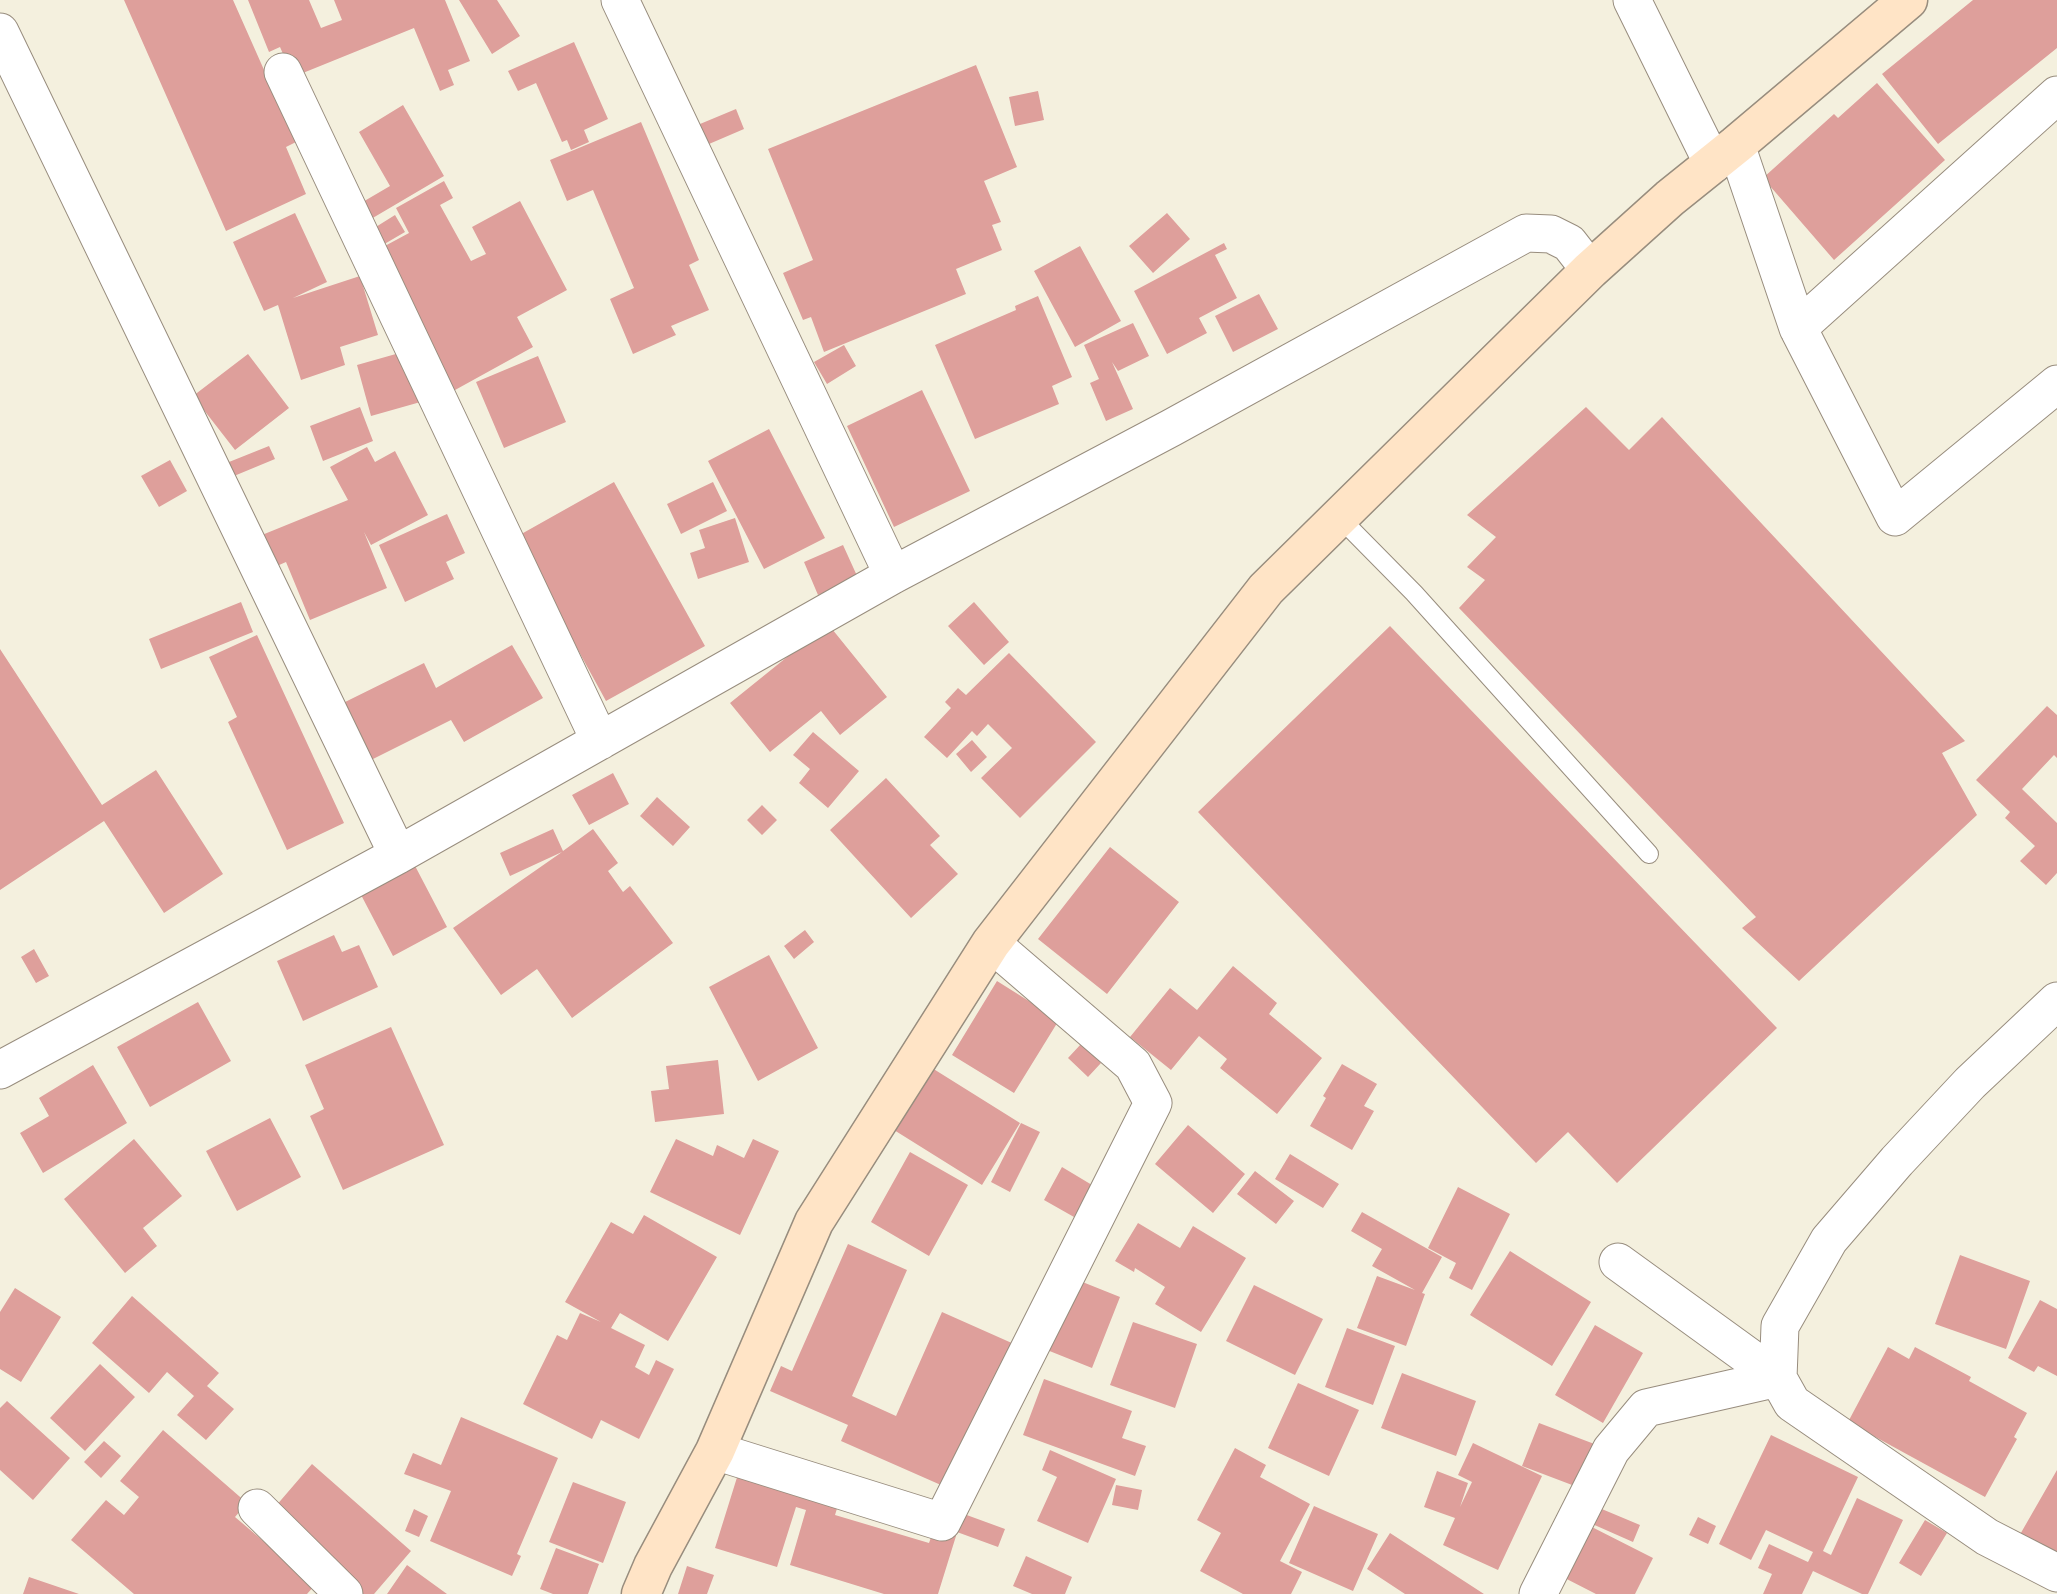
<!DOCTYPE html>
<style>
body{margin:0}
canvas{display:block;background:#f4f0de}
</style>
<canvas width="2057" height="1594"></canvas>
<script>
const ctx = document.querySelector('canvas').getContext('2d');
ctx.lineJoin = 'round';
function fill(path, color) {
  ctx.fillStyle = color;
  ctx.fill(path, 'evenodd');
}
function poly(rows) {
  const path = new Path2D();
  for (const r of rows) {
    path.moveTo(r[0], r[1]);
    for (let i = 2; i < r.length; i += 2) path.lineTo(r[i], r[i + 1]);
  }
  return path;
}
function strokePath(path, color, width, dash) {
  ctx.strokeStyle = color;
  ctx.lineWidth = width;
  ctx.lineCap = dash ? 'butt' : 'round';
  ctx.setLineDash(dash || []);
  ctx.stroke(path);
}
const building = poly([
 [124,0,233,0,296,142,286,147,306,194,226,231],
 [248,0,309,0,321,28,342,20,334,0,445,0,470,61,448,70,454,85,440,91,414,28,293,77,280,47,269,52],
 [459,0,497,0,520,36,492,54],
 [1973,0,2057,0,2057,48,1938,144,1882,74],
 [574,42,608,119,584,130,589,142,571,150,567,140,562,142,536,83,518,91,508,71],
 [976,65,1017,167,984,181,1001,222,992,225,1002,250,956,269,966,294,824,352,811,317,803,320,783,273,813,260,768,149],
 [1877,83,1945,160,1834,260,1763,178,1834,114,1838,118],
 [1038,91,1044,120,1015,126,1009,97],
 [403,105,444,176,371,219,361,203,390,186,359,132],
 [736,109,744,129,709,144,700,124],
 [641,122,699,260,689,265,709,310,671,326,676,335,633,354,610,299,634,288,593,190,567,201,550,160],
 [444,181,453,198,440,205,471,261,486,254,472,227,520,201,567,290,517,317,533,347,446,395,383,247,409,233,396,208],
 [295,213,327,282,293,298,360,276,378,335,340,347,345,365,301,380,278,305,264,311,233,242],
 [1167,213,1190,239,1153,273,1129,246],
 [395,215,405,232,381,246,371,230],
 [1224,243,1227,249,1215,255,1237,298,1199,318,1207,333,1167,354,1134,291],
 [1080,246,1121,321,1075,347,1034,271],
 [1259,294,1278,329,1233,352,1215,316],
 [1038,296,1072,377,1052,386,1059,404,975,439,935,345,1016,310,1015,306],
 [1133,323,1149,356,1118,371,1112,362,1133,409,1106,421,1090,383,1099,379,1084,345],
 [844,345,856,366,827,384,814,362],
 [410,350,424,401,371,416,357,365],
 [248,354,289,408,235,450,193,396],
 [538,356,566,422,504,448,476,382],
 [922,390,970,491,894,527,847,426],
 [360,407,373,441,323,461,310,426],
 [1586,407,1629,450,1662,417,1965,741,1942,753,1977,815,1799,981,1742,928,1756,917,1459,608,1485,580,1467,567,1496,537,1467,515],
 [769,429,825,538,764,569,708,461],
 [269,446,275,459,234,476,229,462],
 [367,447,375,462,395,451,428,515,371,545,364,532,387,588,310,620,286,562,270,569,257,537,348,500,330,467],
 [170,460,187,491,159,507,141,476],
 [614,482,705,646,606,701,516,537],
 [713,482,727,511,681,534,667,504],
 [447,514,465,553,446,562,454,579,405,602,379,545],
 [735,518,749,562,698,579,690,553,705,548,699,530],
 [843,545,858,578,818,595,804,562],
 [241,602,253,632,161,669,149,639],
 [974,602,1009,642,984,665,948,626],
 [828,624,887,697,840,735,821,711,770,752,730,703],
 [1390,626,1777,1028,1617,1183,1568,1132,1536,1163,1198,812],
 [257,635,344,823,287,850,228,722,237,717,209,657],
 [512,645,543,698,464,742,451,720,367,762,339,705,424,663,436,688],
 [0,649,102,805,156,770,223,874,164,913,104,821,0,890],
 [1009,653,1096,742,1020,818,981,778,1012,748,988,724,977,736,972,731,947,758,924,737,951,708,945,702,958,688,966,695],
 [2047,706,2057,715,2057,758,2054,755,2022,789,2057,823,2057,873,2046,885,2020,861,2035,846,2005,818,2010,812,1976,780],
 [813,732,859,771,828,808,799,783,810,769,793,755],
 [972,740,987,757,971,772,956,754],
 [613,773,629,804,589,825,572,795],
 [886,778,940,836,930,845,958,874,911,918,830,830],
 [657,797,690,827,673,846,640,816],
 [762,805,777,820,762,835,747,820],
 [553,829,563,851,593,829,618,863,608,871,623,892,630,886,673,943,572,1018,537,969,501,995,453,928,562,852,510,876,500,853],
 [1110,847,1179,902,1107,994,1038,939],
 [413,862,447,927,393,956,359,891],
 [805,930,814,942,794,959,784,946],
 [334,935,342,952,359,945,378,987,303,1021,277,961],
 [34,949,49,976,36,983,21,957],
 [769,955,818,1048,758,1081,709,987],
 [1233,966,1277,1003,1269,1014,1322,1058,1277,1114,1220,1068,1227,1059,1199,1036,1171,1070,1130,1037,1170,988,1197,1010],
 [997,981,1059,1020,1014,1093,952,1055],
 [198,1002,231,1061,150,1107,117,1047],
 [391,1027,444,1145,343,1190,310,1116,324,1109,305,1065],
 [1081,1044,1101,1063,1088,1077,1068,1058],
 [718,1060,724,1114,655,1122,651,1091,669,1089,666,1066],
 [1342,1064,1377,1084,1364,1106,1374,1111,1352,1150,1310,1126,1326,1098,1323,1096],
 [93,1065,127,1123,43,1173,20,1133,49,1116,39,1098],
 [932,1068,1020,1123,982,1185,894,1130],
 [270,1118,301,1177,237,1211,206,1151],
 [1021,1123,1040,1132,1010,1192,991,1182],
 [1188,1125,1245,1174,1213,1213,1155,1164],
 [134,1139,182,1196,143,1228,157,1246,125,1273,64,1199],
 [676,1139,713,1156,717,1145,744,1158,753,1139,779,1151,740,1235,650,1192],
 [910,1152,968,1185,929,1256,871,1222],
 [1290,1154,1339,1184,1323,1208,1275,1179],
 [1062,1167,1092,1185,1074,1217,1044,1200],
 [1255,1171,1294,1201,1276,1224,1237,1194],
 [1458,1187,1510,1214,1472,1290,1449,1278,1456,1263,1428,1248],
 [1362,1212,1442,1257,1422,1293,1425,1294,1406,1346,1357,1328,1377,1276,1415,1290,1372,1266,1382,1249,1351,1231],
 [644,1215,717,1257,668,1341,620,1313,611,1328,645,1345,635,1367,649,1375,656,1360,674,1369,639,1439,601,1420,592,1439,523,1404,557,1335,567,1340,580,1313,601,1322,565,1302,611,1222,633,1234],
 [1138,1223,1180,1248,1193,1226,1246,1258,1201,1332,1155,1304,1165,1287,1135,1268,1134,1272,1115,1261],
 [848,1244,907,1270,852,1396,896,1416,942,1312,1014,1344,950,1489,841,1441,848,1425,770,1391,781,1366,792,1371],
 [1510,1251,1591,1302,1552,1366,1470,1315],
 [1960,1255,2030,1281,2006,1349,1935,1324],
 [1075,1279,1120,1297,1092,1368,1047,1350],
 [1254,1285,1323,1319,1295,1375,1226,1341],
 [15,1288,61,1317,21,1382,0,1369,0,1312],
 [132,1296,219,1373,207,1386,234,1409,206,1440,177,1415,194,1396,167,1372,149,1393,92,1343],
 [2040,1300,2057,1309,2057,1376,2038,1366,2034,1372,2008,1358],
 [1133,1322,1197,1344,1175,1408,1110,1385],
 [1595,1325,1643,1353,1603,1423,1555,1395],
 [1347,1328,1395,1346,1373,1405,1325,1387],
 [1888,1347,1909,1359,1915,1347,1971,1377,1969,1381,2027,1413,2014,1437,2017,1439,1985,1497,1848,1422],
 [100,1364,135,1397,85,1451,50,1418],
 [1402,1373,1476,1401,1456,1456,1381,1428],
 [1044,1379,1132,1411,1122,1438,1146,1446,1135,1476,1023,1435],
 [1298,1383,1359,1410,1329,1476,1268,1448],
 [7,1401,70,1458,33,1500,0,1470,0,1408],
 [461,1417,558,1458,517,1554,521,1556,512,1576,430,1541,451,1491,404,1474,413,1453,441,1465],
 [1539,1423,1597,1445,1580,1488,1522,1466],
 [163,1430,247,1503,235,1517,315,1585,307,1594,134,1594,71,1540,106,1500,124,1515,139,1497,120,1481],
 [1771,1435,1858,1477,1823,1551,1831,1555,1857,1498,1903,1520,1868,1594,1862,1594,1813,1571,1802,1594,1763,1594,1772,1574,1758,1568,1769,1544,1808,1562,1813,1552,1766,1530,1751,1560,1719,1544],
 [104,1441,121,1456,101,1478,84,1462],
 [1473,1443,1542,1476,1498,1570,1443,1545,1455,1518,1424,1507,1437,1471,1468,1483,1460,1507,1472,1482,1458,1475],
 [1235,1448,1266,1465,1260,1477,1310,1504,1280,1561,1302,1572,1291,1594,1243,1594,1200,1571,1221,1533,1197,1520],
 [1050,1450,1116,1479,1088,1543,1037,1521,1057,1477,1042,1470],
 [312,1464,411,1551,374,1594,361,1594,269,1514],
 [2057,1470,2057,1560,2018,1538],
 [739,1471,839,1502,835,1515,929,1543,934,1529,956,1536,938,1594,884,1594,790,1565,806,1510,796,1507,777,1567,715,1548],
 [573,1482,626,1502,603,1563,549,1542],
 [1116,1485,1142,1490,1138,1510,1112,1505],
 [1314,1506,1378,1534,1353,1591,1289,1563],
 [1597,1507,1640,1525,1633,1542,1590,1523],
 [414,1509,428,1516,419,1537,405,1531],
 [953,1510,1005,1529,998,1547,946,1528],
 [1698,1517,1716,1526,1708,1544,1689,1535],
 [1925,1520,1947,1533,1921,1576,1899,1563],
 [1580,1521,1653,1558,1635,1594,1596,1594,1553,1572],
 [1390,1533,1484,1594,1405,1594,1367,1569],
 [556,1548,599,1564,588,1594,553,1594,540,1589],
 [1026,1556,1072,1577,1065,1594,1032,1594,1013,1586],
 [407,1565,447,1594,387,1594],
 [687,1566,714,1575,707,1594,678,1594],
 [29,1577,79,1594,23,1594]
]);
const lane = poly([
 [1339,517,1414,593,1649,854]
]);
const street = poly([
 [620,0,893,575],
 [1632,0,1713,164],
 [0,32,398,855],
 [283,72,600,741],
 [1736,145,1798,328,1895,517,2057,384],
 [1798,328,2057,95],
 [2057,1001,1970,1083,1897,1161,1829,1240,1780,1326,1778,1378,1792,1403,1987,1537,2057,1573],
 [0,1070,398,855,893,575,1171,428,1526,233,1551,234,1569,243,1590,270],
 [1618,1262,1778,1378],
 [715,1451,942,1522,1153,1103,1133,1065,991,943],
 [257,1508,344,1594],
 [1538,1594,1611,1450,1646,1408,1778,1378]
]);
const secondary = poly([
 [641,1594,653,1566,715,1451,814,1222,991,943,1266,589,1590,270,1670,198,1736,145,1908,0]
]);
fill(building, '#de9f9b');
strokePath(lane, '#988d7e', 20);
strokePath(street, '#988d7e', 39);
strokePath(secondary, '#988d7e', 41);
strokePath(lane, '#fff', 18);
strokePath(street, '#fff', 37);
strokePath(secondary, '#ffe4c6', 38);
</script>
